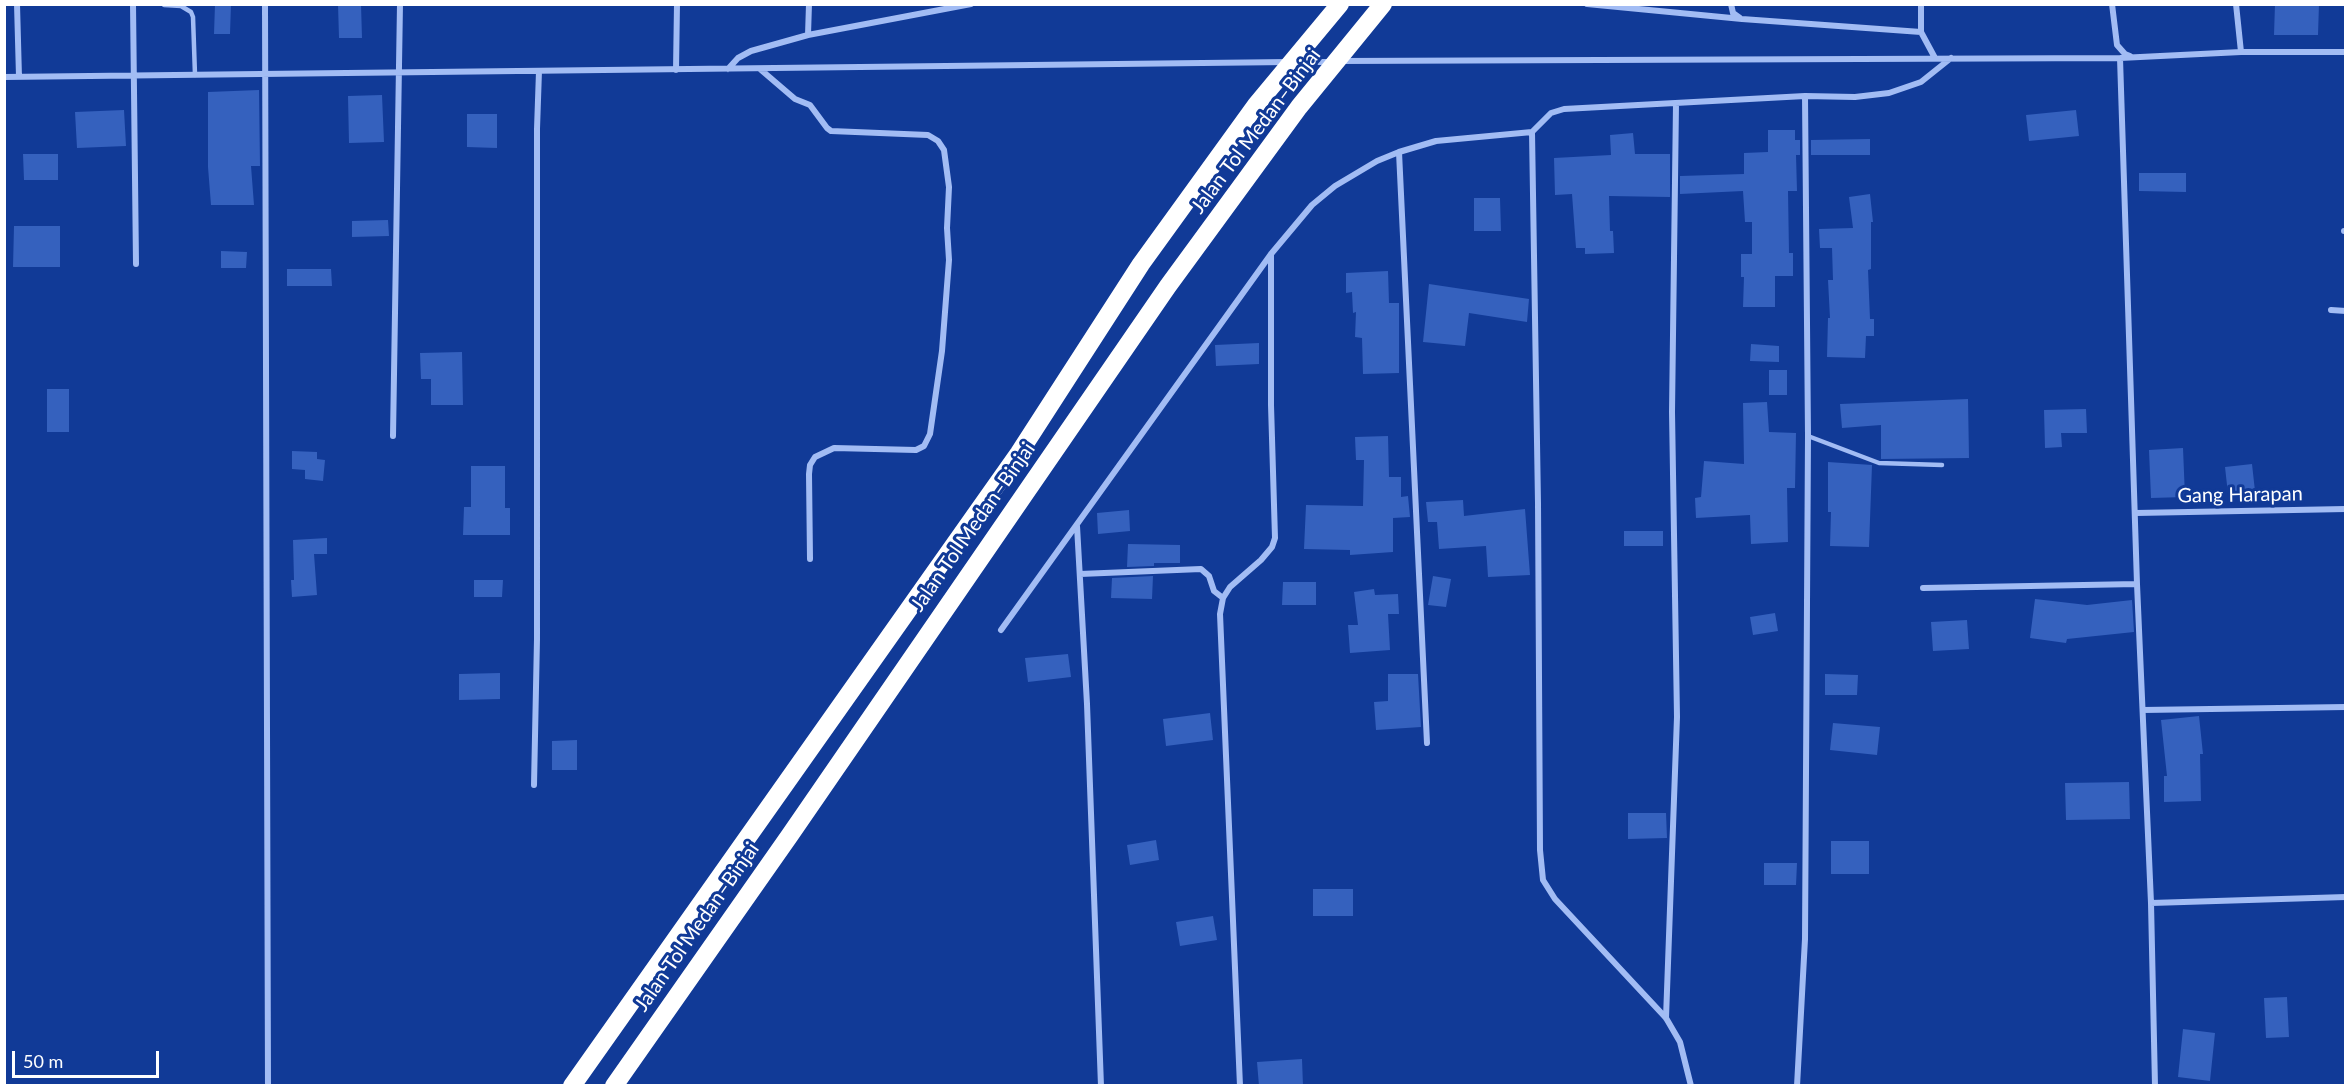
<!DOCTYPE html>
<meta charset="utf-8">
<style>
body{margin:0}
#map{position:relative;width:2350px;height:1090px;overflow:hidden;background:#113a97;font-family:Lato,sans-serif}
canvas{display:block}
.frame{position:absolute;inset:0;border:6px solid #fff;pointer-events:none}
.scale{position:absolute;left:12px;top:1051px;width:147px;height:27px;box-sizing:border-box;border:3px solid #fff;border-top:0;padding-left:8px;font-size:18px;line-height:21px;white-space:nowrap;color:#fff;-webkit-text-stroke:4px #113a97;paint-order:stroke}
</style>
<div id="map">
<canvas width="2350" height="1090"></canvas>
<div class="frame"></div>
<div class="scale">50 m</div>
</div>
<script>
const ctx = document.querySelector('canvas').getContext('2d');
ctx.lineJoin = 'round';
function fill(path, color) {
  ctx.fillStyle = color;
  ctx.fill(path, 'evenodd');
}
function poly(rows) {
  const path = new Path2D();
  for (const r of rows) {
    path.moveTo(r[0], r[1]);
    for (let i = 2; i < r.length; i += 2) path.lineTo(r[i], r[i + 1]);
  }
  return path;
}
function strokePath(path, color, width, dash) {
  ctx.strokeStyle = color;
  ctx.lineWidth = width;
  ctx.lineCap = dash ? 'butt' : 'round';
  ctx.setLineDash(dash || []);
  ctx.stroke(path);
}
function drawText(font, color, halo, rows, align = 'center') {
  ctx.font = font + ' Lato,sans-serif';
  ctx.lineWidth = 6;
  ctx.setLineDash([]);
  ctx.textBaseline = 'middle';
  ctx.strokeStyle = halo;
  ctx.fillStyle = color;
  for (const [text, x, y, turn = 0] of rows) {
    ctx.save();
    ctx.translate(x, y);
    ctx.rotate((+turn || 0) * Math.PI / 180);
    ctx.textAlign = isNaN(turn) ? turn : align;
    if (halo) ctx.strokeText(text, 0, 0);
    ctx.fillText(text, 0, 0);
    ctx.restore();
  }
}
const building = poly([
 [215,4,231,4,230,34,214,34],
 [338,4,361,4,362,38,339,38],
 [2275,4,2319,4,2318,35,2274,35],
 [259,90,260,166,251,166,254,205,211,205,208,167,208,92],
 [382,95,384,142,349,143,348,96],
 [124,110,126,146,77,148,75,112],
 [2076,110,2079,136,2029,141,2026,115],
 [467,114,497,114,497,148,467,147],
 [1768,130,1795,130,1795,140,1800,140,1800,155,1796,155,1797,191,1788,191,1789,253,1793,253,1793,276,1775,276,1775,307,1743,307,1744,277,1741,277,1741,254,1752,254,1752,222,1745,222,1743,191,1680,194,1680,176,1744,174,1744,153,1768,152],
 [1633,133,1635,154,1670,154,1670,197,1609,196,1610,231,1613,231,1614,253,1585,254,1585,248,1576,248,1572,194,1555,195,1554,158,1611,155,1610,135],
 [1870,139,1870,155,1811,155,1811,140],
 [23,154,58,154,58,180,24,180],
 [2139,173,2186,173,2186,192,2139,191],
 [1870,194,1873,222,1871,222,1871,269,1868,270,1870,319,1874,319,1874,336,1866,336,1865,358,1827,357,1828,318,1830,318,1828,280,1833,280,1832,248,1820,248,1819,229,1853,228,1849,197],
 [1474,198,1500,198,1501,231,1474,231],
 [388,220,389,236,352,237,352,221],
 [14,226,60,226,60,267,13,267],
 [221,251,247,252,246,268,221,268],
 [287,269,331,269,332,286,287,286],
 [1388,271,1389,303,1399,303,1399,373,1363,374,1362,338,1355,337,1356,312,1353,313,1352,292,1346,293,1346,273],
 [1429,284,1529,299,1527,322,1469,313,1465,346,1423,342],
 [1259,343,1259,364,1216,366,1215,345],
 [1751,344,1779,346,1779,362,1750,361],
 [462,352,463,405,431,405,431,379,421,379,420,353],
 [1769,370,1787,370,1787,395,1769,395],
 [47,389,69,389,69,432,47,432],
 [1968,399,1969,458,1881,459,1881,425,1842,428,1840,404],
 [1767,402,1769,432,1796,433,1795,488,1787,488,1788,542,1751,544,1750,515,1696,518,1695,498,1701,497,1704,461,1744,464,1743,403],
 [2086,409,2087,433,2061,433,2062,447,2045,448,2044,410],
 [1388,436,1389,477,1401,477,1401,497,1408,496,1410,517,1393,518,1393,552,1350,555,1350,550,1304,549,1306,505,1363,506,1364,460,1356,460,1355,437],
 [2183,448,2185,497,2151,498,2149,450],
 [292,451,317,452,317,459,325,460,323,481,305,479,305,470,292,469],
 [1828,462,1872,465,1869,547,1830,546,1831,512,1828,512],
 [2252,464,2255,491,2228,494,2225,467],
 [471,466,505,466,505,508,510,508,510,535,463,535,464,507,471,507],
 [1463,500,1464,516,1525,509,1530,575,1488,577,1486,546,1439,549,1437,522,1428,522,1426,502],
 [1129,510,1130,531,1098,534,1097,513],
 [1624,531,1663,531,1663,546,1624,546],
 [327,538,327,554,314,554,317,595,292,597,291,580,294,580,293,540],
 [1128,544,1180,545,1180,563,1154,563,1154,566,1127,567],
 [1153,576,1152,599,1111,598,1112,578],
 [1433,576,1451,579,1446,607,1428,605],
 [474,580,503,580,502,597,474,597],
 [1283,582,1316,582,1316,605,1282,605],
 [1374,589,1375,595,1398,594,1399,614,1388,614,1390,650,1350,653,1348,625,1358,625,1354,592],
 [2035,599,2087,605,2132,600,2134,632,2067,639,2066,643,2030,638],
 [1775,613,1778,631,1753,635,1750,617],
 [1967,620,1969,649,1933,651,1931,622],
 [1068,654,1071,677,1028,682,1025,658],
 [500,673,500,699,459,700,459,674],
 [1388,674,1418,674,1421,727,1376,730,1374,702,1388,701],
 [1825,674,1858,675,1857,695,1825,695],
 [1210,713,1213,740,1166,746,1163,719],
 [2199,716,2203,754,2200,754,2201,801,2164,802,2164,776,2167,776,2161,720],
 [1833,723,1880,727,1877,755,1830,750],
 [577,740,577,770,552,770,552,741],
 [2129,782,2130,819,2066,820,2065,783],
 [1628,813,1666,813,1667,838,1628,839],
 [1156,840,1159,860,1130,865,1127,845],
 [1831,841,1869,841,1869,874,1831,874],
 [1764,863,1797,863,1796,885,1764,885],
 [1313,889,1353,889,1353,916,1313,916],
 [1213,916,1217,940,1180,946,1176,922],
 [2287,997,2289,1037,2266,1038,2264,998],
 [2183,1029,2215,1033,2210,1081,2178,1077],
 [1302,1059,1303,1086,1259,1086,1257,1062]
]);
const lane = poly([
 [164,5,181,6,191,12,193,17,195,75],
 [1808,436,1879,463,1942,465]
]);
const street = poly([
 [17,4,19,77],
 [133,4,136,264],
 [265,4,268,1086],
 [1587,4,1742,19,1921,32],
 [1731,4,1733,13,1740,18],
 [1921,4,1921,32,1935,58],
 [2112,4,2117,45,2125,54,2130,56],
 [2236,4,2241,52],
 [808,35,971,4],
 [2120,58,2137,584,2151,903,2155,1086],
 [1340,61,2120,58,2241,52,2346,52],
 [1298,62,1330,62],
 [728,69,738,58,751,51,808,35,809,4],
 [760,69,795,99,810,105,827,128,831,131,928,135,938,141,944,150,949,187,947,228,949,260,942,351,930,434,924,446,916,450,834,448,815,457,810,465,809,474,810,559],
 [676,70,677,4],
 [4,77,1288,62],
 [1399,152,1427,743],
 [2344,231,2346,231],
 [2331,310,2346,311],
 [393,436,400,4],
 [2136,513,2346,509],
 [1077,526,1087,704,1101,1086],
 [1080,574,1201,569,1209,576,1214,591,1223,598],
 [1923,588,2137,584],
 [1001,630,1271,254,1312,205,1335,186,1377,161,1399,152,1436,141,1532,132],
 [2143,710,2346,707],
 [534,785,537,639,537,129,539,71],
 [2151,903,2346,897],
 [1666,1018,1677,717,1672,412,1676,104],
 [1240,1086,1220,614,1223,598,1230,587,1261,560,1272,547,1275,538,1271,405,1271,254],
 [1691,1086,1680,1042,1666,1018,1555,899,1543,880,1540,850,1538,503,1532,132,1551,113,1564,109,1805,96,1855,97,1889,93,1921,82,1951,58],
 [1797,1086,1805,939,1808,436,1805,96]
]);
const highway = poly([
 [572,1086,1019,453,1141,264,1256,105,1340,4],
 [614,1086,790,835,1168,286,1299,107,1383,4]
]);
const streetNames = [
 ["Jalan Tol Medan–Binjai",1256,131,-53],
 ["Gang Harapan",2240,495,-1],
 ["Jalan Tol Medan–Binjai",973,527,-55],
 ["Jalan Tol Medan–Binjai",697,927,-55]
];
fill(building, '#3561be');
strokePath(lane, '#a2bcf4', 4.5);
strokePath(street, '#a2bcf4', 6);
strokePath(highway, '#fff', 18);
drawText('20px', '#fff', '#113a97', streetNames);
</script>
